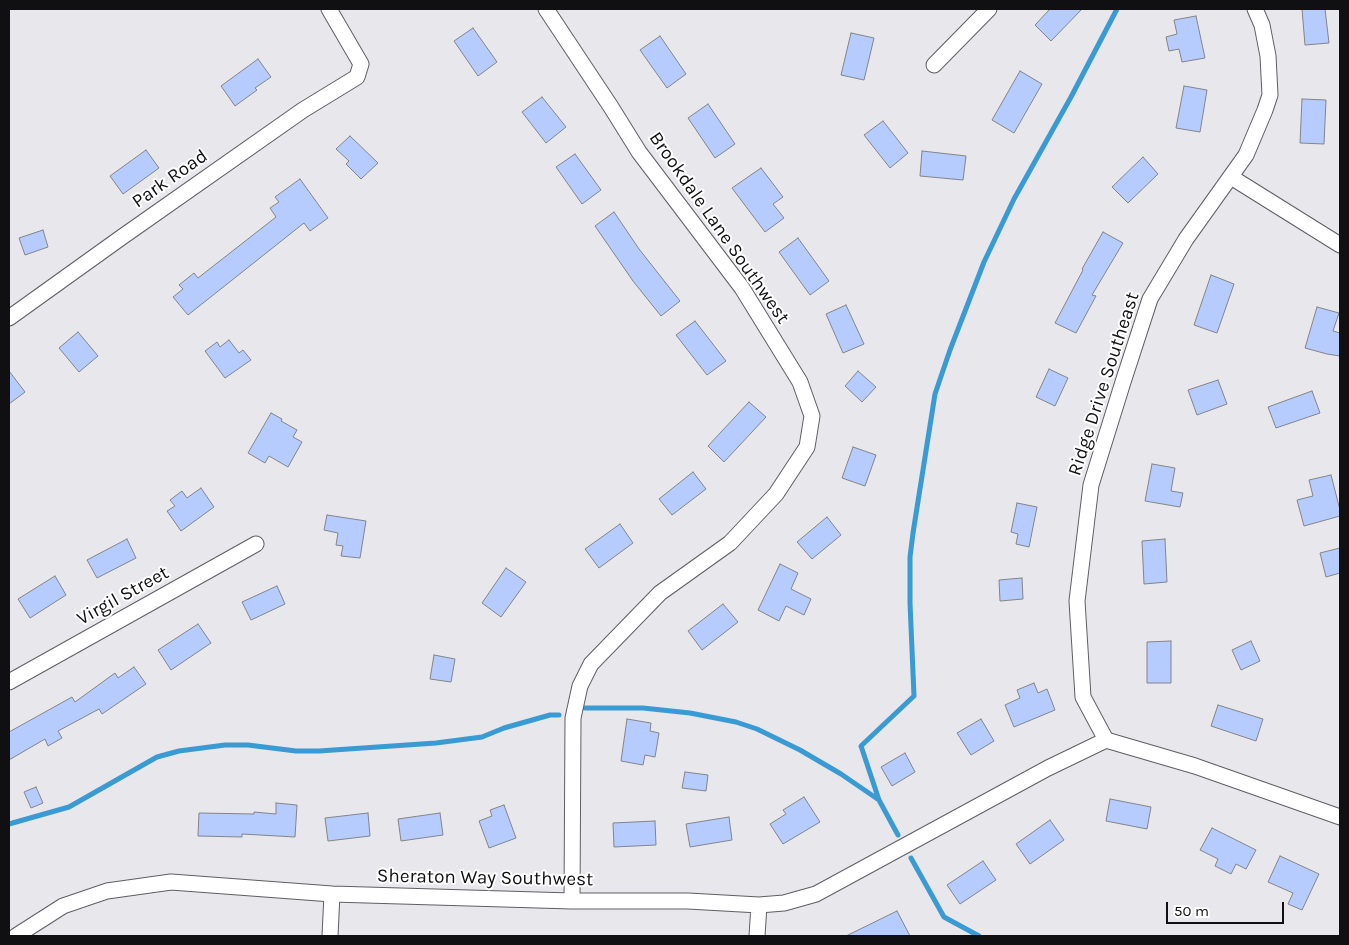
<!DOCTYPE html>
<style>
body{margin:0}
#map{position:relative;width:1349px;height:945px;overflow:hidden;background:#e8e7ec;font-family:Karla,sans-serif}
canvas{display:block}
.frame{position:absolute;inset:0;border:10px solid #100f11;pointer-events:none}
.scale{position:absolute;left:1166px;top:902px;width:118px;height:22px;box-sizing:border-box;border:2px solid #100f11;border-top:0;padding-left:6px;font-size:15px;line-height:18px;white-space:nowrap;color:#100f11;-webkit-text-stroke:4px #fff;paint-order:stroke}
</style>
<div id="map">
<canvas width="1349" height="945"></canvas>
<div class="frame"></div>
<div class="scale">50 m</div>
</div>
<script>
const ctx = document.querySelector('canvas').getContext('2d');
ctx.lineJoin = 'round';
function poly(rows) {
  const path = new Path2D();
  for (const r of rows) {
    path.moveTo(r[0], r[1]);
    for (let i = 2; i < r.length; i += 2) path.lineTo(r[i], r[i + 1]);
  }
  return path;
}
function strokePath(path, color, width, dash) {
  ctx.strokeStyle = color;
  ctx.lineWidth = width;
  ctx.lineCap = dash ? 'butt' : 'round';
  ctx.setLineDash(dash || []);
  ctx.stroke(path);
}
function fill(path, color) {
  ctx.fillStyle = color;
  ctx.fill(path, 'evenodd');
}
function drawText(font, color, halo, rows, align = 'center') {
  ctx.font = font + ' Karla,sans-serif';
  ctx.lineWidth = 4;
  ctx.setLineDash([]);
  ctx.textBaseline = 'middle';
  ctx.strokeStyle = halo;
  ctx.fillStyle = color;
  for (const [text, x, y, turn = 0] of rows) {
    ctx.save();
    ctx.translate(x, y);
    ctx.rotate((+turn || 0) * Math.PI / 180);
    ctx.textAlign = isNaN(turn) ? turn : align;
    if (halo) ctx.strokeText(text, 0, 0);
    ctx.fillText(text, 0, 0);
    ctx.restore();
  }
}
const stream = poly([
 [585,708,643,708,690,713,736,722,757,729,800,750,841,774,879,800],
 [9,824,69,807,157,757,179,751,225,745,248,745,296,751,319,751,436,743,482,737,504,728,550,715,559,715],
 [898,835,879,800,861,746,914,696,910,603,910,557,913,533,935,394,950,350,984,262,1014,199,1071,97,1117,9],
 [911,858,944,917,979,936]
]);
const building = poly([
 [1050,9,1082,9,1051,41,1035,25,1050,9],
 [1302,9,1325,9,1329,43,1305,45,1302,9],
 [1196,16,1205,58,1182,62,1179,49,1169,51,1166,37,1177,34,1174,20,1196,16],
 [473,28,497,62,478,76,454,41,473,28],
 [851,33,874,38,864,80,841,75,851,33],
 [660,36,686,74,667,88,640,50,660,36],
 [258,59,271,77,255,88,257,90,235,106,221,86,258,59],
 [1020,71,1042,84,1014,133,992,120,1020,71],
 [1184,86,1207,90,1200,132,1176,128,1184,86],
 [542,97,566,127,546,143,522,112,542,97],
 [1302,99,1326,100,1324,144,1300,143,1302,99],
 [708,104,735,144,715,158,688,118,708,104],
 [883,121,908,153,890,168,864,135,883,121],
 [350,136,378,163,361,179,346,164,349,161,336,149,350,136],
 [146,150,159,168,123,194,110,176,146,150],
 [922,151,966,156,963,180,920,176,922,151],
 [575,154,601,190,582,204,556,167,575,154],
 [1143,157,1158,174,1128,203,1112,187,1143,157],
 [761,168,783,197,773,204,784,218,765,232,732,188,761,168],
 [300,179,328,218,310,231,304,223,188,315,173,297,183,289,179,285,194,273,198,278,276,217,270,208,279,202,275,197,300,179],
 [614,212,639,249,680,301,661,316,633,281,595,226,614,212],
 [43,230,48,247,25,255,19,238,43,230],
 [1103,232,1123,243,1092,295,1096,296,1076,333,1055,323,1083,270,1082,269,1103,232],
 [798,238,829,281,810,295,779,252,798,238],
 [1211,275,1234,284,1217,333,1194,325,1211,275],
 [846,305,864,344,843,353,826,314,846,305],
 [1317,307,1339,313,1333,331,1340,333,1340,356,1327,354,1305,348,1317,307],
 [695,321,726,361,707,375,676,335,695,321],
 [78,332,98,356,79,372,59,348,78,332],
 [229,340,239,353,243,350,251,360,225,378,205,351,217,342,220,347,229,340],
 [1049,369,1068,378,1055,406,1036,397,1049,369],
 [9,371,25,392,9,404,9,371],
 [858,371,876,387,862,402,845,386,858,371],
 [1218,380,1227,404,1197,415,1188,390,1218,380],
 [1312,391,1320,413,1276,428,1268,407,1312,391],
 [749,402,766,417,724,462,708,446,749,402],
 [271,413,282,419,281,421,297,430,293,437,302,442,288,467,269,456,265,463,248,453,271,413],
 [853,447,876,455,865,486,842,478,853,447],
 [1152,464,1175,468,1171,491,1183,493,1180,507,1145,501,1152,464],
 [693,472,706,489,672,515,659,499,693,472],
 [1331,475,1340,510,1340,516,1304,526,1297,500,1313,496,1309,480,1331,475],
 [201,488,214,507,181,531,167,511,175,506,170,500,182,491,187,498,201,488],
 [1017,503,1037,507,1029,547,1016,544,1018,534,1011,532,1017,503],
 [327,515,366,521,360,558,341,556,343,546,336,545,338,533,324,530,327,515],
 [827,517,841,535,812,559,797,542,827,517],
 [620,524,633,543,599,568,585,549,620,524],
 [127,539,136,558,97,578,87,560,127,539],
 [1165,539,1167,582,1144,584,1142,541,1165,539],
 [1340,548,1340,573,1326,577,1320,553,1340,548],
 [780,564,798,573,791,589,811,599,804,615,786,606,779,621,758,610,780,564],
 [506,568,526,582,501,617,482,603,506,568],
 [55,576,66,595,30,618,18,599,55,576],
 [1022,578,1023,599,1000,601,999,580,1022,578],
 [277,586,285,604,251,620,242,602,277,586],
 [723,604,738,622,702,650,688,631,723,604],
 [198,624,211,643,171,670,158,650,198,624],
 [1171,641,1171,683,1147,683,1147,642,1171,641],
 [1251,641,1260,661,1241,670,1232,650,1251,641],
 [434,655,455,659,451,682,430,679,434,655],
 [134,667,146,684,102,714,99,709,58,731,62,738,48,746,45,739,9,760,9,732,72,697,75,702,115,673,118,678,134,667],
 [1034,683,1038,693,1047,689,1055,710,1014,727,1005,705,1020,698,1017,690,1034,683],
 [1218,705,1263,719,1256,741,1211,726,1218,705],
 [627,719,651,723,650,731,659,733,655,757,645,755,643,765,621,761,627,719],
 [981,719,994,741,971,755,957,733,981,719],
 [905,753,915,772,892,786,881,767,905,753],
 [685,772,708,775,706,791,682,788,685,772],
 [36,787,43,803,31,808,24,792,36,787],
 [804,797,820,822,783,844,770,824,786,814,783,810,804,797],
 [1110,799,1151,807,1147,829,1106,821,1110,799],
 [276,803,297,805,295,837,242,834,242,837,198,836,199,813,254,814,254,812,276,814,276,803],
 [504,805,516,838,489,848,479,821,492,816,490,810,504,805],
 [368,813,370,836,328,841,325,818,368,813],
 [440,813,443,835,401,841,398,819,440,813],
 [729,817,732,840,690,847,686,824,729,817],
 [1050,820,1064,840,1030,864,1016,844,1050,820],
 [655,821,656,845,614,847,613,823,655,821],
 [1212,828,1256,850,1246,869,1236,864,1231,874,1215,866,1218,859,1200,850,1212,828],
 [1280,856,1319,874,1302,910,1288,904,1293,893,1268,882,1280,856],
 [983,861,996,880,960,904,947,885,983,861],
 [897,911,910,936,846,936,897,911]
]);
const street = poly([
 [546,9,611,107,639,152,742,288,800,382,812,416,807,447,776,494,730,543,660,593,591,664,580,686,573,718,572,901],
 [934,65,989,9],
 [1231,177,1340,245],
 [9,318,122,237,303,110,357,77,361,64,329,9],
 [9,682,256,544],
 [1106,740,1083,697,1077,601,1091,485,1123,382,1150,299,1186,239,1246,155,1265,110,1270,95,1268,56,1262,25,1255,9],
 [16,936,63,906,107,891,171,882,332,894,572,901,688,901,759,905,784,903,816,894,1048,768,1106,740,1195,766,1340,817],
 [330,936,332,894],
 [757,936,759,905]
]);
const streetNames = [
 ["Park Road",170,179,-35],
 ["Brookdale Lane Southwest",719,228,55],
 ["Ridge Drive Southeast",1104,384,-72],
 ["Virgil Street",123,596,-29],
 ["Sheraton Way Southwest",485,878,1]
];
strokePath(stream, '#3a9ad3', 5);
fill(building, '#b7ccfe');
strokePath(building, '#828489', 1);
strokePath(street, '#5f5e63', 17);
strokePath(street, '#fff', 15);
drawText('19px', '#100f11', '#fff', streetNames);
</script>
